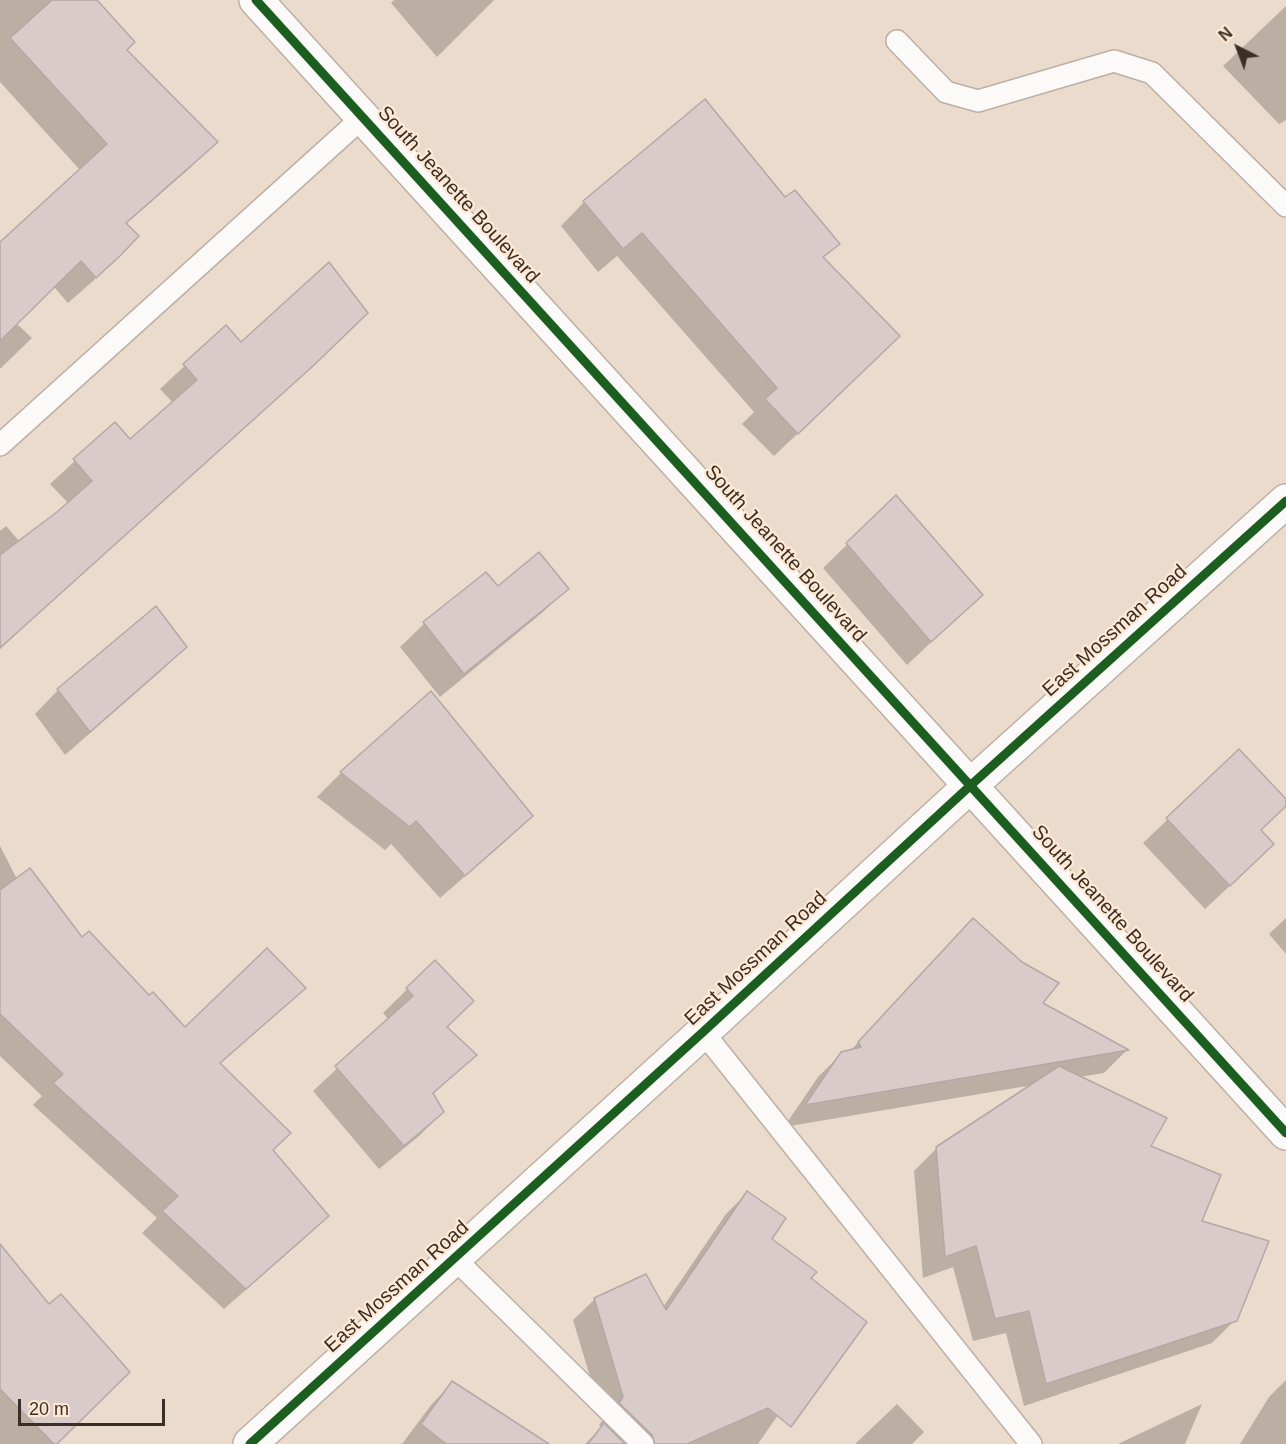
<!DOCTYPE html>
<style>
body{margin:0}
#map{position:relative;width:1286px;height:1444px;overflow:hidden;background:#eadbcd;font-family:Arial,sans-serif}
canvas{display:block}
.north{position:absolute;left:1208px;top:18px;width:60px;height:60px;-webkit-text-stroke:4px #ffe8d4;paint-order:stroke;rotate:318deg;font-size:16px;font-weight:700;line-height:24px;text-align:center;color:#3a2f26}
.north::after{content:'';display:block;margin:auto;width:21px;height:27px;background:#3a2f26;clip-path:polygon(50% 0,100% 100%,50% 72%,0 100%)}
.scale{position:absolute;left:18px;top:1399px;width:147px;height:27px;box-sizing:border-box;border:3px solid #3a2f26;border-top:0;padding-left:8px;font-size:18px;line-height:21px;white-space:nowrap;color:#3a2f26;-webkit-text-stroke:4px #ffe8d4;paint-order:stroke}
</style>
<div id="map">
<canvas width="1286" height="1444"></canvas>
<div class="north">N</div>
<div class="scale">20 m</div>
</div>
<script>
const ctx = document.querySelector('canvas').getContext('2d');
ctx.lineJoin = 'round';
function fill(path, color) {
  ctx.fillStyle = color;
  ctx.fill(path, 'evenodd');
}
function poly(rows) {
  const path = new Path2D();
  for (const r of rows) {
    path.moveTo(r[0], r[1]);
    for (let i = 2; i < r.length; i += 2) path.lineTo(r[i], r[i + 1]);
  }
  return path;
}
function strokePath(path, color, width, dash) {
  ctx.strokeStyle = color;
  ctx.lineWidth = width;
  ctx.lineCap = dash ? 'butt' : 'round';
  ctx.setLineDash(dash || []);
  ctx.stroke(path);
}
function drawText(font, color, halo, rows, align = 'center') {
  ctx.font = font + ' Arial,sans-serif';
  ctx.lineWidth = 4.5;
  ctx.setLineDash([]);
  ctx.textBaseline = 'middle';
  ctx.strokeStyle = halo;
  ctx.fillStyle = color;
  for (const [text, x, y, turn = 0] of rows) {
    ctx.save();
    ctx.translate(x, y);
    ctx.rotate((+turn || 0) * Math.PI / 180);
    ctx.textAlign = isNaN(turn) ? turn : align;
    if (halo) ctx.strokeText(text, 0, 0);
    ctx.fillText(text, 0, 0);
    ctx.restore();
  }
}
const shadow = poly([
 [0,0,95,0,125,50,216,142,190,168,126,224,137,236,93,281,68,303,54,287,16,323,32,338,0,369,0,244,80,170,0,82],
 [394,0,494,0,437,57,391,3],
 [1286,6,1286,120,1279,124,1223,66],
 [785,200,838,244,823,258,875,360,774,456,742,424,754,412,617,256,598,272,561,226,584,202],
 [226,327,241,344,72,582,0,649,0,531,6,526,20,542,69,504,50,484,115,424,130,441,173,403,160,389],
 [896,497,957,618,907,665,823,568],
 [486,574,498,588,567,589,543,612,440,697,400,647,424,624],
 [185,647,161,671,65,755,35,714,58,690],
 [431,693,531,816,507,840,440,898,391,844,385,850,317,797,341,773],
 [1239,751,1286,801,1286,804,1259,831,1249,868,1205,909,1143,843],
 [0,846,17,879,185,1029,304,988,220,1064,272,1150,327,1216,306,1237,224,1309,142,1233,157,1218,33,1105,42,1096,0,1056],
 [1286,918,1286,954,1269,934],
 [973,920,1041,1004,1127,1050,1104,1073,1079,1077,1149,1147,1200,1222,1235,1320,1212,1343,1024,1406,1006,1333,973,1341,953,1267,923,1278,914,1171,937,1148,1033,1085,784,1127,818,1077,842,1053,850,1051],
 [435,962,445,1028,475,1056,432,1095,443,1112,419,1136,379,1169,313,1091,389,1020,383,1013],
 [747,1193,770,1239,809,1279,778,1415,758,1444,585,1444,602,1427,599,1425,603,1420,573,1320,595,1299,663,1307,726,1214],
 [0,1247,55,1444,0,1444],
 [1286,1380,1286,1444,1240,1444,1269,1397],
 [452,1383,546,1444,402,1444,431,1405],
 [897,1404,924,1432,912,1444,855,1444],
 [1202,1404,1185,1444,1118,1444]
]);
const building = poly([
 [52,0,97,0,135,42,127,50,218,142,126,223,139,236,121,255,96,278,81,261,0,341,0,242,107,144,10,38,52,0],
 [705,99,785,197,795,190,840,244,823,257,900,336,798,434,765,399,777,388,642,233,623,249,583,201,705,99],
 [329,262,368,313,313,366,0,648,0,555,57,512,92,481,73,459,115,422,130,439,197,380,183,364,226,325,241,342,329,262],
 [896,495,983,595,931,642,846,543,896,495],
 [539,552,569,589,464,674,423,622,486,572,498,586,539,552],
 [156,606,187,647,90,732,57,689,156,606],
 [431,691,533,816,465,876,416,821,410,827,340,772,431,691],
 [1239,749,1286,799,1286,806,1261,830,1274,844,1230,886,1166,818,1239,749],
 [30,868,82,937,89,931,149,995,153,992,185,1027,267,948,306,988,220,1063,291,1133,273,1150,329,1216,246,1289,162,1211,178,1196,53,1083,63,1074,0,1014,0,890,30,868],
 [973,918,1022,962,1059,983,1043,1003,1129,1050,805,1105,841,1052,861,1047,858,1042,973,918],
 [435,960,474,1001,447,1027,477,1055,433,1093,444,1112,404,1146,335,1066,413,996,406,988,435,960],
 [1059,1066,1167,1118,1151,1146,1221,1175,1202,1221,1269,1241,1237,1321,1046,1384,1029,1311,995,1319,976,1246,945,1257,936,1147,1059,1066],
 [747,1191,786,1218,772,1239,817,1272,811,1278,867,1322,791,1427,768,1408,687,1444,655,1444,652,1435,619,1403,623,1397,594,1298,646,1274,666,1310,747,1191],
 [0,1244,49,1304,61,1294,130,1372,57,1444,54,1444,0,1389,0,1244],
 [452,1381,549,1444,446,1444,421,1424,452,1381],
 [604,1423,625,1444,588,1444,604,1423]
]);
const lane = poly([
 [897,41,946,92,978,101,1114,61,1152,73,1286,206],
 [0,445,363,117],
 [703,1032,1031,1444],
 [455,1259,643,1444]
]);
const street = poly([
 [256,0,1286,1133],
 [250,1444,703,1032,971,785,1286,501]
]);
const cycleway = poly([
 [256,0,1286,1133],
 [250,1444,703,1032,971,785,1286,501]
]);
const streetNames = [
 ["South Jeanette Boulevard",458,195,48],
 ["South Jeanette Boulevard",785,554,48],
 ["East Mossman Road",1115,631,-42],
 ["South Jeanette Boulevard",1112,914,48],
 ["East Mossman Road",756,959,-43],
 ["East Mossman Road",397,1287,-42]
];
fill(shadow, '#0003');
fill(building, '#d8cbc9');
strokePath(building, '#b4a8a6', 1.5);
strokePath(lane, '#bcb0a5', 24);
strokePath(street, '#bcb0a5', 36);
strokePath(lane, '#fcfaf8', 21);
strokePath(street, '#fcfaf8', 33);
strokePath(cycleway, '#1b5e20', 9);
drawText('20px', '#3a2f26', '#ffe8d4', streetNames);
</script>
